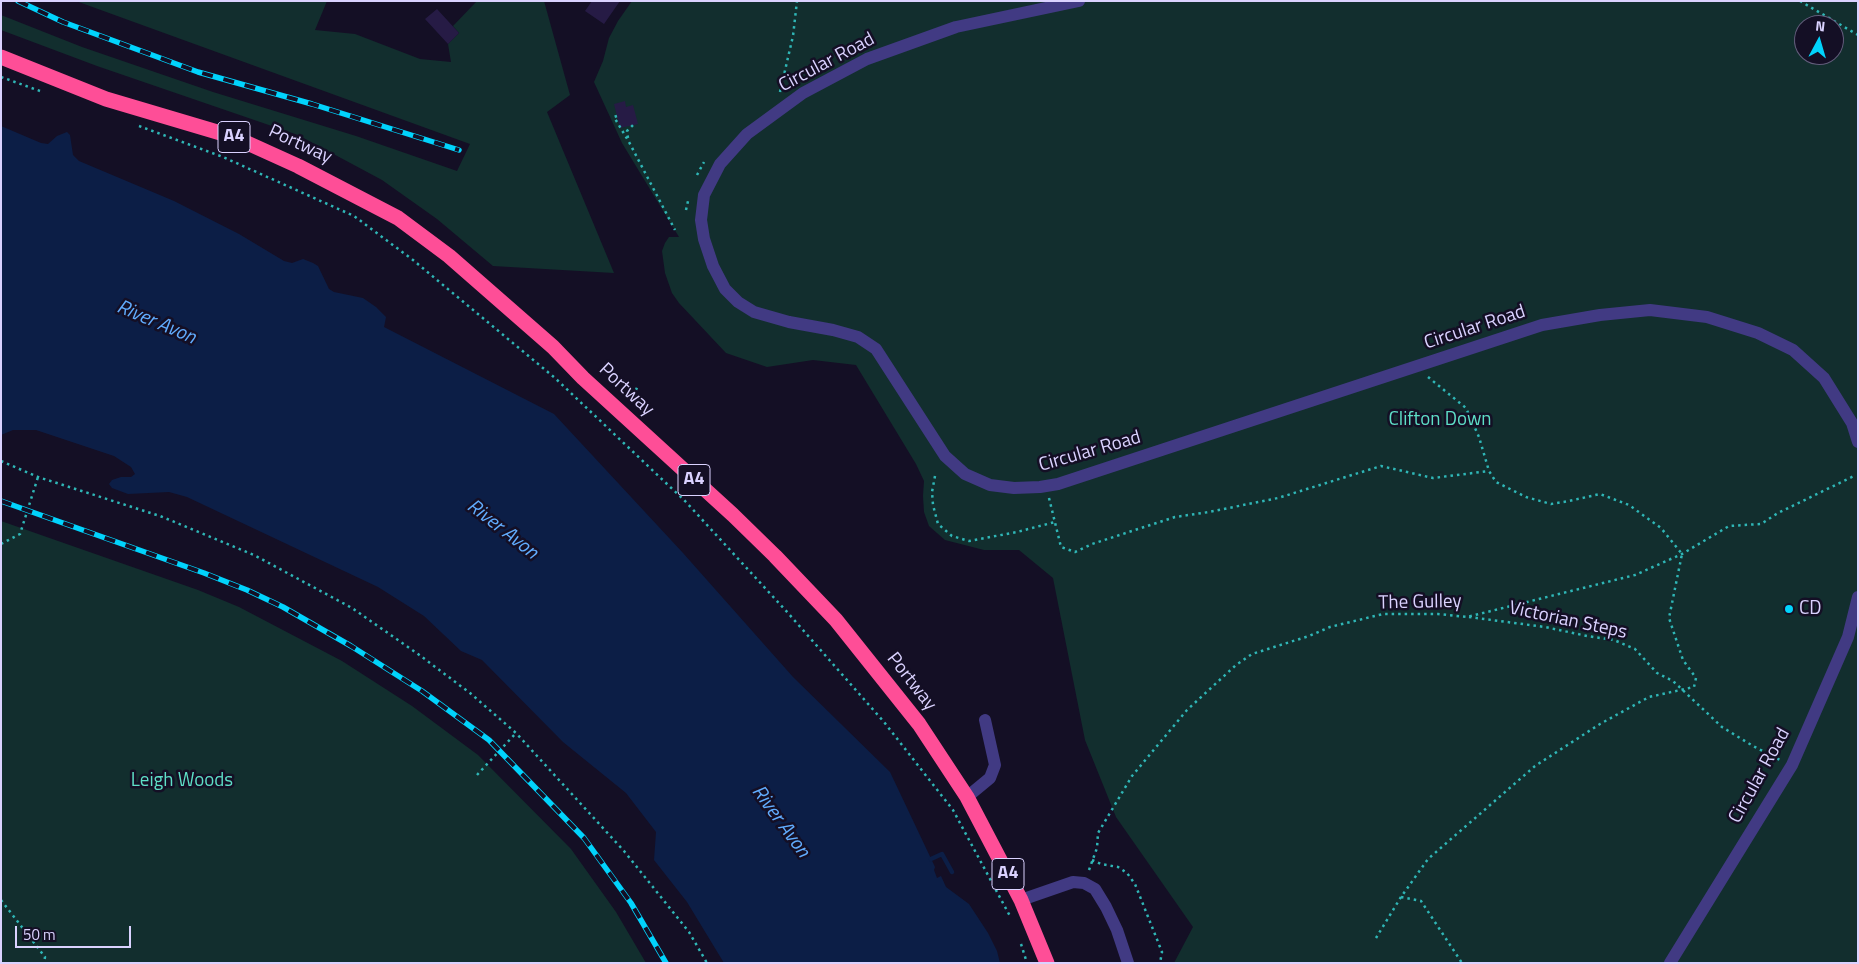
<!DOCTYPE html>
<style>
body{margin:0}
#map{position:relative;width:1859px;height:964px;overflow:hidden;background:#140f25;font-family:"Titillium Web",sans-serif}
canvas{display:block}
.frame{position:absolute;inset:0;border:2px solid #dad2ff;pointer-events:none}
.north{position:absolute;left:1794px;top:15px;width:50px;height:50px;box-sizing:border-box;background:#140f25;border:1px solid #635d7c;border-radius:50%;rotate:6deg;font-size:14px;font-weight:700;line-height:20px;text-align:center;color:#dad2ff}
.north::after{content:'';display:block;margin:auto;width:18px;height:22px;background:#01d3fc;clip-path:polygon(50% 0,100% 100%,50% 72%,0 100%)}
.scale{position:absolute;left:15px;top:926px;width:116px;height:22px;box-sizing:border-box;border:2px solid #dad2ff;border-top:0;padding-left:6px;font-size:15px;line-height:18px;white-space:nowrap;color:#dad2ff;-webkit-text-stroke:4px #140f25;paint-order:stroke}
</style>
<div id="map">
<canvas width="1859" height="964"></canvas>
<div class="frame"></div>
<div class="north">N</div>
<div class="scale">50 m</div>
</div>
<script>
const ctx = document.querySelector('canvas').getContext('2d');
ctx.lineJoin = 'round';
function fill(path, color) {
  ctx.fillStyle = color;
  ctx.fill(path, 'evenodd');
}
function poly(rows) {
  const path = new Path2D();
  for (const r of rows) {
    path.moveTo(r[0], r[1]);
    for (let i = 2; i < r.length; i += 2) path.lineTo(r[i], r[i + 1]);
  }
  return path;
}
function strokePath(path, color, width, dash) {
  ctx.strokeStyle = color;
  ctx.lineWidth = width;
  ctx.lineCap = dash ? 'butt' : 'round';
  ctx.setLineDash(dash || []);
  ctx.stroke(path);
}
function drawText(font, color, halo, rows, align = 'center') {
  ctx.font = font + ' "Titillium Web",sans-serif';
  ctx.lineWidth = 5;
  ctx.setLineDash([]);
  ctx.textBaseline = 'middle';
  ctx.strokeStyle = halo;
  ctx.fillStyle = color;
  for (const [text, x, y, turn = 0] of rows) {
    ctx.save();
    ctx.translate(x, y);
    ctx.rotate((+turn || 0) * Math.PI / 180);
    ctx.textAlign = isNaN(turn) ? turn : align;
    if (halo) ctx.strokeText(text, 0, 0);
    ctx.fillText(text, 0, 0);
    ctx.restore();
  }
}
const green = poly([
 [76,1,327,1,315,30,355,34,420,59,451,62,448,44,459,33,453,26,477,1,544,1,570,95,547,112,614,273,493,266,437,219,382,180,298,135,97,66,1,30,1,15,82,47,213,92,356,136,457,171,470,144],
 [632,1,1858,1,1858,963,1174,963,1193,927,1116,817,1085,740,1053,578,1019,550,984,550,945,540,929,526,924,512,923,496,924,481,916,464,856,365,813,360,767,367,726,353,679,303,672,293,665,273,662,251,665,243,669,237,679,237,622,143,594,82,603,61,609,38,618,21],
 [1804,25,1834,25,1834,55,1804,55],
 [1,521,198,590,239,607,342,661,412,706,478,755,571,849,616,912,646,963,1,963]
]);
const water = poly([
 [1,126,41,143,48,144,57,136,67,132,70,135,73,155,79,161,174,201,239,234,284,261,292,263,303,259,313,263,318,266,329,289,334,292,363,298,376,307,386,317,384,327,554,414,683,553,793,677,890,772,935,867,934,870,937,878,941,876,946,887,969,904,988,933,997,951,1000,963,724,963,687,902,654,860,656,832,626,793,563,742,482,660,461,651,424,616,378,587,187,497,169,492,128,494,112,488,109,484,112,480,121,477,131,477,135,474,131,467,114,456,36,430,13,430,1,435]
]);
const stream = poly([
 [931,859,942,854,952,872]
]);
const building = poly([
 [592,1,620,1,604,24,585,11],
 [437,9,459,33,448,44,425,19],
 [625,101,626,107,633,105,638,124,620,128,614,104]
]);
const path = poly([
 [1800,1,1858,35],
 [1,77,40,91],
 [780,92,793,36,797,1],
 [617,116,614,117,629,142,675,230],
 [139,126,223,157,354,216,413,260,555,378,685,501,788,613,884,722,953,810,1011,918],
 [628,138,627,131,633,125],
 [697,175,704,162],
 [686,210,688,201],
 [631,402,638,385],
 [1,461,38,477,160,516,254,555,352,608,418,654,470,693,516,733,624,851,689,932,707,963],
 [935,476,932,492,933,505,938,524,952,536,969,541,1017,532,1055,522],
 [1049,498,1061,547,1075,552,1092,544,1175,517,1209,512,1278,498,1381,466,1433,478,1489,471],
 [1,544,20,534,38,477],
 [1469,617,1545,627,1587,636,1614,640,1635,649,1657,673,1673,681,1722,727,1753,746,1780,760],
 [477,775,516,733],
 [1092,860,1101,864,1118,867,1127,873,1135,884,1162,952,1160,963],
 [1089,870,1097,848,1098,833,1132,776,1187,710,1236,665,1252,654,1309,636,1330,627,1383,614,1438,614,1467,617,1635,575,1682,554,1729,526,1761,524,1778,513,1856,475],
 [1401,897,1421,901,1462,963],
 [1,900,45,957,44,963],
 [1376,938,1401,897,1428,859,1535,766,1600,724,1649,697,1694,687,1696,678,1683,660,1669,618,1682,554,1661,528,1629,505,1600,494,1569,501,1551,504,1526,497,1496,482,1489,471,1479,437,1466,408,1428,377],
 [1021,944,1027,963]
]);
const minor = poly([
 [1079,1,956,27,867,59,803,93,747,134,720,164,704,195,701,220,704,239,713,266,725,289,738,302,754,312,789,322,833,330,858,337,876,349,945,456,965,474,990,485,1014,488,1040,487,1058,484,1542,325,1600,315,1650,310,1707,317,1758,333,1793,350,1824,378,1852,423,1858,442],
 [967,797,990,778,995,765,985,720],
 [1021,900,1073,882,1084,883,1095,889,1106,907,1117,930,1128,963],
 [1670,963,1792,765,1848,637,1858,597]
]);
const highway = poly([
 [1,57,106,99,234,137,298,166,398,218,449,256,553,347,583,378,733,515,775,556,836,620,919,724,967,797,1021,900,1047,963]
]);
const rail = poly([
 [18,1,63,22,198,72,312,104,459,150],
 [1,501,204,573,247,590,283,607,351,646,422,691,489,740,584,838,631,903,666,963]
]);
const markers = [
 [1789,609,5,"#01d3fc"]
];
const shields = [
 [234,137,32],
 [694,480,32],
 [1008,874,32]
];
const shieldNames = [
 ["A4",234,137],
 ["A4",694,480],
 ["A4",1008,874]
];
const streetNames = [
 ["Circular Road",827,63,-28],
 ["Portway",300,145,25],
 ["Circular Road",1475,328,-18],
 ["Portway",626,390,43],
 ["Circular Road",1090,452,-16],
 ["The Gulley",1420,603,-1],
 ["Victorian Steps",1568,621,12],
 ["Portway",911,682,52],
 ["Circular Road",1760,776,-61]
];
const parkNames = [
 ["Clifton Down",1440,420],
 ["Leigh Woods",182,781]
];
const poiNames = [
 ["CD",1799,609]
];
const waterNames = [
 ["River Avon",156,323,23],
 ["River Avon",502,530,38],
 ["River Avon",780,822,54]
];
fill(green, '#122e2e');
fill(water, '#0c1e46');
strokePath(stream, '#0c1e46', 4.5);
fill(building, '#261b45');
strokePath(path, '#2fb6b6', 2.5, [2.5, 4]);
strokePath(minor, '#413a83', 12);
strokePath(highway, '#fe4e97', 15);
strokePath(rail, '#01d3fc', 5.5);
strokePath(rail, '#140f25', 4, [11]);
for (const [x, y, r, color] of markers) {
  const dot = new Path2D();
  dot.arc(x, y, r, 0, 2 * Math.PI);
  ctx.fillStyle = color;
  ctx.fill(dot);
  strokePath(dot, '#140f25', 2);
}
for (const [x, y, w] of shields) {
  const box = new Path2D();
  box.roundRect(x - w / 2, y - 15.5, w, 31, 4);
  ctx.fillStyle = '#140f25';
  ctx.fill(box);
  strokePath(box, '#dad2ff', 1);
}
drawText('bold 18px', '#dad2ff', null, shieldNames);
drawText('19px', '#dad2ff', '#140f25', streetNames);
drawText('19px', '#5edfc7', '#140f25', parkNames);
drawText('19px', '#dad2ff', '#140f25', poiNames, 'left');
drawText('italic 20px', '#61acfe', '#140f25', waterNames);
</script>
